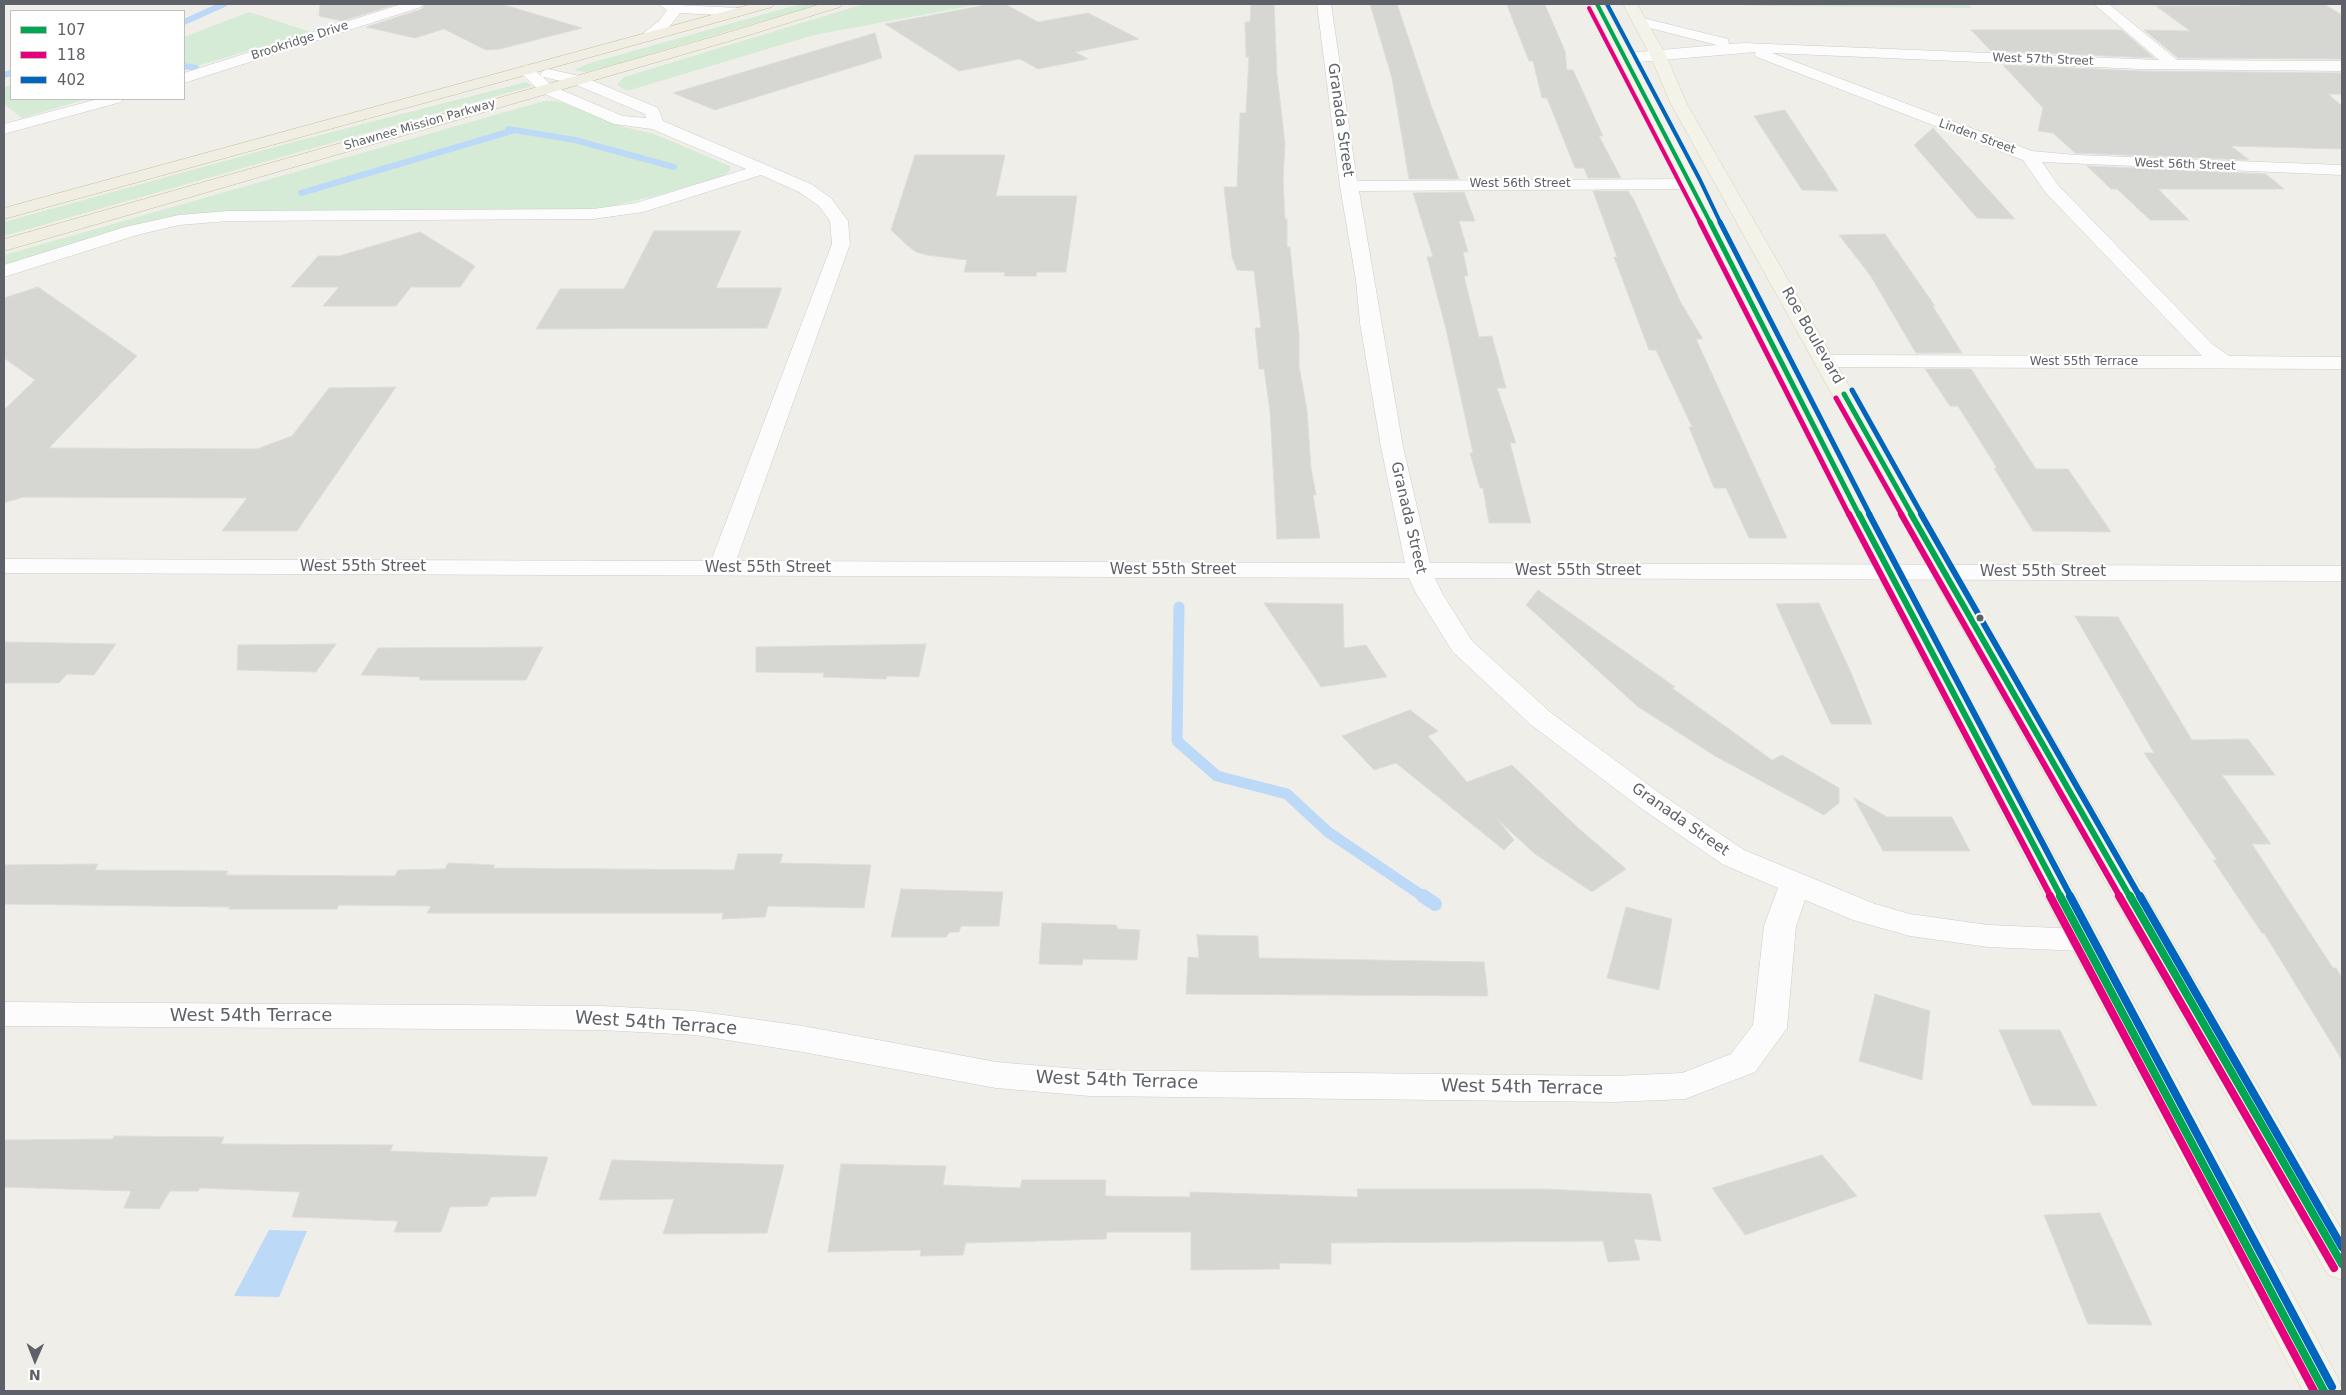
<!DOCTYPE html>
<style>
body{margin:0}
#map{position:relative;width:2346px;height:1395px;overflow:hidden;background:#efeee9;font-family:"DejaVu Sans",sans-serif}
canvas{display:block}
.frame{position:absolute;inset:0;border:5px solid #5e6167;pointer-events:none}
.legend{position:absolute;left:10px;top:10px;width:175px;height:90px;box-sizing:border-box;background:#fff;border:1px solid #bfc0c2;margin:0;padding:6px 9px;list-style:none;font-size:15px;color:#5e6167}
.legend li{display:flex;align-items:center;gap:10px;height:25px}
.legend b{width:25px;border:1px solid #bfc0c2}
.north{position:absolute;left:10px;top:1335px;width:50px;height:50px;-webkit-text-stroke:4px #fff;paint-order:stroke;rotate:181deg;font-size:14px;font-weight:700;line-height:20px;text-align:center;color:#5e6167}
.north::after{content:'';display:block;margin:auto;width:18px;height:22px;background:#5e6167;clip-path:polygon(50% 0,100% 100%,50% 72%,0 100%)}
</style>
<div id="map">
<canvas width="2346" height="1395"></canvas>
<div class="frame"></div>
<ul class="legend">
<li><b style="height:6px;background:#00a651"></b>107</li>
<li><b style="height:6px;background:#e5007d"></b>118</li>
<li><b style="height:6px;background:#0065bd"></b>402</li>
</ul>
<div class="north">N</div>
</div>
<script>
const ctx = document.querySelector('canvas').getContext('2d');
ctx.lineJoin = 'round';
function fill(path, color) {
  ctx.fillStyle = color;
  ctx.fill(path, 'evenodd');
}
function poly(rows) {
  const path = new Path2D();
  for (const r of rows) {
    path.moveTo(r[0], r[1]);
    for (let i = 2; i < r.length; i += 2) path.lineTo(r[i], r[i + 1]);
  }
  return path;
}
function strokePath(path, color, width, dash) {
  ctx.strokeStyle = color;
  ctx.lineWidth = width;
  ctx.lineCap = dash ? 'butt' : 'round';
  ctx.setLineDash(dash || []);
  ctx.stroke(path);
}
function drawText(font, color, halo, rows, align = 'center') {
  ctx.font = font + ' "DejaVu Sans",sans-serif';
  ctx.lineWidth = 4.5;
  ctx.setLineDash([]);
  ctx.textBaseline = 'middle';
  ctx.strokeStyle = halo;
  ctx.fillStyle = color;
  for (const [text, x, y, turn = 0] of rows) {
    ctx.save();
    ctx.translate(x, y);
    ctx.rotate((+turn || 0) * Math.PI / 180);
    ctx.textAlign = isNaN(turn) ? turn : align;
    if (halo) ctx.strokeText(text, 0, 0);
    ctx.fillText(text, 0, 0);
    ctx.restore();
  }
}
const green = poly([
 [800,4,821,4,606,67,585,72,574,70,587,64],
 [864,4,981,4,814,35,627,91,617,85,624,77],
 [1707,4,1968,4,1972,8,1767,6],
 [249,12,311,32,184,70,184,37],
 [526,82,532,86,4,236,4,222,293,142],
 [11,85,11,99,87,99,22,118,4,104,4,87],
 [544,101,555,101,573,106,624,127,654,134,730,166,730,171,719,178,655,196,603,208,548,211,236,211,182,215,153,221,4,266,4,255]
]);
const water = poly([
 [269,1230,307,1231,279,1297,234,1296]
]);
const streamFar2 = poly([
 [184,22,224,4],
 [184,66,196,68],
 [4,75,11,73],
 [508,129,575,140,674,167],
 [301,193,515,130]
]);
const streamFar1 = poly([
 [1179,607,1177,741,1217,776,1287,794,1328,832,1424,897]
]);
const stream = poly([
 [1423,896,1435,904]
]);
const building = poly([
 [320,4,397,4,342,21,319,16,320,4],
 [425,4,501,4,582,28,500,49,486,50,444,29,415,38,366,27,422,9,425,4],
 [991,4,1005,4,1038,22,1088,13,1139,39,1075,52,1088,59,1038,69,1020,59,959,71,885,24,991,4],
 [1251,4,1274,4,1277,75,1285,144,1283,178,1285,219,1287,219,1287,247,1290,247,1293,277,1299,334,1299,366,1307,410,1311,468,1316,495,1313,495,1320,538,1277,539,1270,411,1264,369,1259,369,1255,328,1261,328,1254,271,1237,270,1232,257,1224,187,1237,187,1240,113,1246,113,1249,57,1246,57,1245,22,1250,22,1251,4],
 [1370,4,1397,4,1432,108,1459,179,1409,179,1392,78,1370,4],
 [2237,4,2324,4,2342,15,2342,59,2178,58,2144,30,2190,31,2156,6,2241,6,2237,4],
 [1507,5,1545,5,1565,51,1567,70,1573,70,1603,136,1599,136,1621,178,1588,178,1584,168,1575,168,1547,98,1542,98,1533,61,1529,61,1507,5],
 [1971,30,2122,30,2154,58,1991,51,1971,30],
 [875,33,882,58,715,110,673,93,875,33],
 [2003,65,2141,71,2342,73,2342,94,2328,94,2342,106,2342,149,2231,146,2249,160,2075,153,2053,133,2038,131,2043,108,2003,65],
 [1785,110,1838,191,1802,190,1754,116,1785,110],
 [1933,128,2015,219,1977,218,1914,145,1933,128],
 [915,155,1005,155,996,196,1077,196,1066,272,1037,272,1036,276,1004,276,1005,272,964,272,967,260,927,255,916,252,908,246,891,230,915,155],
 [2087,166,2266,174,2284,189,2158,189,2189,220,2150,220,2117,189,2111,189,2087,166],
 [1593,191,1628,191,1634,200,1681,303,1703,339,1696,339,1787,538,1749,538,1726,488,1714,488,1689,427,1692,427,1656,350,1649,350,1614,257,1617,257,1593,191],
 [1464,192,1475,221,1459,221,1468,252,1463,252,1468,276,1464,276,1479,337,1492,336,1506,388,1497,388,1516,443,1510,443,1531,523,1489,523,1483,488,1480,488,1470,453,1473,453,1446,329,1427,257,1433,257,1413,193,1464,192],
 [654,231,741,231,716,288,782,288,767,328,536,329,560,289,624,289,654,231],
 [420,232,475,266,460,287,411,287,396,306,323,306,339,287,291,287,318,256,339,256,420,232],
 [1885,234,1935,306,1932,305,1962,353,1916,353,1870,275,1839,235,1885,234],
 [38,287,137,356,49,448,257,449,292,436,329,388,396,387,297,531,222,531,247,498,23,497,4,503,4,410,35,380,4,358,4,298,38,287],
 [1925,369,1971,369,2036,469,2068,469,2111,532,2033,531,1994,468,1997,468,1958,406,1950,406,1925,369],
 [1538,590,1675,687,1672,688,1772,760,1782,755,1839,788,1839,803,1824,815,1715,756,1637,706,1526,605,1538,590],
 [1264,603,1343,604,1344,648,1366,645,1387,677,1321,687,1264,603],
 [1819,603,1852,675,1872,724,1831,724,1776,604,1819,603],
 [2075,616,2118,617,2192,740,2248,739,2275,775,2222,775,2271,844,2252,844,2333,968,2336,968,2342,978,2342,1060,2264,933,2262,933,2213,860,2217,860,2144,753,2154,753,2075,616],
 [4,642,116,644,94,675,67,674,59,683,4,683,4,642],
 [336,644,316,672,237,670,238,645,336,644],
 [926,644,919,677,887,676,886,679,823,677,824,673,756,672,756,647,926,644],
 [543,647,526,680,419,680,420,677,361,675,378,648,543,647],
 [1410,710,1438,731,1428,736,1467,782,1512,765,1577,827,1626,869,1592,892,1535,854,1497,819,1514,840,1504,850,1396,763,1374,770,1342,736,1410,710],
 [1854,798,1887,817,1952,817,1970,851,1883,851,1854,798],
 [738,854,783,854,780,863,871,865,864,908,768,906,765,917,722,919,723,913,427,913,431,906,339,905,337,909,228,909,230,907,4,904,4,865,98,864,95,870,228,871,226,875,395,876,398,870,445,869,448,863,495,865,493,868,734,870,738,854],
 [901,889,1003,892,999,926,961,926,959,932,950,932,946,937,891,937,901,889],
 [1626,907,1672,919,1659,990,1607,978,1626,907],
 [1042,923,1116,925,1118,929,1140,930,1137,960,1083,959,1082,965,1039,964,1042,923],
 [1197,935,1258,936,1259,958,1484,962,1488,996,1186,994,1188,957,1199,958,1197,935],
 [1875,994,1930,1011,1922,1080,1859,1061,1875,994],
 [1999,1030,2060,1030,2097,1106,2032,1105,1999,1030],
 [114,1136,224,1137,221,1144,393,1145,390,1151,548,1157,536,1196,491,1197,487,1206,450,1207,441,1232,394,1232,398,1221,292,1217,300,1192,200,1188,198,1191,170,1191,159,1209,124,1208,131,1191,4,1187,4,1140,113,1139,114,1136],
 [1822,1155,1857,1196,1745,1235,1712,1188,1822,1155],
 [612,1160,784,1165,767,1233,663,1234,674,1199,599,1200,612,1160],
 [841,1164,946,1166,943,1185,1020,1188,1022,1180,1106,1180,1105,1196,1190,1197,1190,1192,1358,1197,1357,1189,1543,1189,1651,1194,1661,1241,1634,1239,1640,1260,1608,1262,1603,1241,1331,1243,1331,1264,1279,1263,1280,1269,1191,1270,1191,1232,1107,1232,1106,1239,966,1243,963,1255,920,1256,921,1250,828,1252,841,1164],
 [2100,1213,2152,1325,2088,1324,2044,1215,2100,1213]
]);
const minor = poly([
 [402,4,423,4,421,7,184,83,184,73,402,4],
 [658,4,739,8,746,12,739,16,680,13,669,27,655,38,645,38,643,35,645,32,659,21,667,10,658,4],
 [1317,4,1331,4,1357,181,1692,179,1698,180,1701,184,1698,188,1692,189,1359,191,1403,447,1430,563,2342,566,2342,581,1435,578,1442,593,1472,641,1550,712,1658,792,1744,850,1875,904,1910,914,1988,925,2082,929,2093,932,2098,940,2093,948,2082,951,1988,947,1910,936,1853,920,1805,900,1796,926,1787,1028,1755,1072,1685,1099,1614,1102,1090,1096,996,1088,803,1052,695,1035,602,1030,4,1026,4,1002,602,1006,695,1011,803,1026,996,1062,1090,1070,1614,1076,1682,1073,1731,1054,1753,1025,1764,926,1778,888,1722,864,1638,806,1530,724,1453,652,1416,593,1409,578,4,573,4,559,711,561,832,244,830,221,819,206,799,192,761,175,643,212,593,219,228,221,179,225,137,235,4,277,4,265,125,227,179,215,228,211,593,209,636,203,746,169,652,129,614,124,540,92,518,70,526,65,531,67,542,77,540,74,543,71,548,69,584,77,658,108,663,121,811,184,831,198,848,221,850,244,736,561,1405,563,1381,447,1360,323,1356,280,1340,186,1317,4],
 [543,77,574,84,645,114,646,118,623,116,552,86,543,77],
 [2094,4,2109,4,2177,60,2342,61,2342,71,2141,69,1772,53,2032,151,2076,155,2342,165,2342,175,2042,162,2058,185,2212,344,2229,356,2342,357,2342,369,1826,367,1819,365,1816,361,1819,357,1826,355,2202,356,2046,193,2023,160,1757,57,1754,54,1756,52,1627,63,1619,58,1627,53,1717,45,1634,24,1632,21,1639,17,1728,39,1729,44,1744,43,2159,60,2094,4],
 [98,99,123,99,121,102,4,134,4,124,98,99]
]);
const major = poly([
 [1590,4,1604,4,1701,184,1738,260,1916,600,2338,1378,2342,1391,2303,1391,1890,600,1718,260,1683,184,1590,4],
 [1623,4,1637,4,1666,55,1687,104,1972,600,2342,1230,2342,1280,2328,1275,1946,600,1671,104,1650,55,1623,4]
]);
const highway = poly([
 [752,4,774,4,772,7,4,219,4,208,752,4],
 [821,4,842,4,840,7,733,40,4,251,4,239,723,34,821,4]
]);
const bus1Far3 = poly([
 [1597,4,1711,224]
]);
const bus1Far2 = poly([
 [1710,222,1859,515],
 [1844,394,1912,515]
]);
const bus1Far1 = poly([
 [1859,514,2061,897],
 [1911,514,2130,897]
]);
const bus1 = poly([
 [2060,896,2324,1391],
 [2130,896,2342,1264]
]);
const bus2Far3 = poly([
 [1589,8,1701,224]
]);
const bus2Far2 = poly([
 [1700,222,1849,515],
 [1836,398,1902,515]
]);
const bus2Far1 = poly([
 [1849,514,2051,897],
 [1901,514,2120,897]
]);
const bus2 = poly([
 [2050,896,2314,1391],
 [2119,896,2334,1268]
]);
const bus3Far3 = poly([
 [1607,4,1700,180,1721,224]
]);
const bus3Far2 = poly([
 [1720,222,1870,515],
 [1852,390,1922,515]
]);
const bus3Far1 = poly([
 [1869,514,2071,897],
 [1921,514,2140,897]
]);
const bus3 = poly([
 [2070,896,2332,1387],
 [2140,896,2342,1247]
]);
const markers = [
 [1980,618,4.5,"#5e6167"]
];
const farStreetnames = [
 ["Brookridge Drive",300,41,-18],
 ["West 57th Street",2043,60,2],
 ["Shawnee Mission Parkway",420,125,-16],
 ["Linden Street",1977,137,20],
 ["West 56th Street",2185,165,2],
 ["West 56th Street",1520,184],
 ["West 55th Terrace",2084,362]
];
const streetNames = [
 ["Granada Street",1340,120,82],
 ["Roe Boulevard",1812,336,60],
 ["Granada Street",1408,518,77],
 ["West 55th Street",363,567],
 ["West 55th Street",768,568],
 ["West 55th Street",1173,570],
 ["West 55th Street",1578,571],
 ["West 55th Street",2043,572],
 ["Granada Street",1680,820,35]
];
const nearStreetnames = [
 ["West 54th Terrace",251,1016],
 ["West 54th Terrace",656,1024,4],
 ["West 54th Terrace",1117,1081,2],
 ["West 54th Terrace",1522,1088,1]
];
fill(green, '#d6ebd6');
fill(water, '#bdd9f8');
strokePath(streamFar2, '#bdd9f8', 6);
strokePath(streamFar1, '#bdd9f8', 11);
strokePath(stream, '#bdd9f8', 14);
fill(building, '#d6d6d3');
strokePath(building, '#deddd8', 1);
strokePath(minor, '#cbcbc9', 1);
strokePath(major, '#d7d2b6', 1);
strokePath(highway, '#c7be95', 1);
fill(minor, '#fdfcfc');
fill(major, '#f3f3e9');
fill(highway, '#f0eee2');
strokePath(bus1Far3, '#00a651', 4);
strokePath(bus1Far2, '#00a651', 5);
strokePath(bus1Far1, '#00a651', 6);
strokePath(bus1, '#00a651', 8);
strokePath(bus2Far3, '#e5007d', 4);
strokePath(bus2Far2, '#e5007d', 5);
strokePath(bus2Far1, '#e5007d', 6);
strokePath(bus2, '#e5007d', 8);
strokePath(bus3Far3, '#0065bd', 4);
strokePath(bus3Far2, '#0065bd', 5);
strokePath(bus3Far1, '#0065bd', 6);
strokePath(bus3, '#0065bd', 8);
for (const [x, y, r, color] of markers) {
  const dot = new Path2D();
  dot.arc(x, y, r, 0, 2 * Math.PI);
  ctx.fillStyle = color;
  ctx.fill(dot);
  strokePath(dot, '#fff', 2);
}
drawText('12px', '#5e6167', '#fff', farStreetnames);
drawText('15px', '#5e6167', '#fff', streetNames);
drawText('18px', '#5e6167', '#fff', nearStreetnames);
</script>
